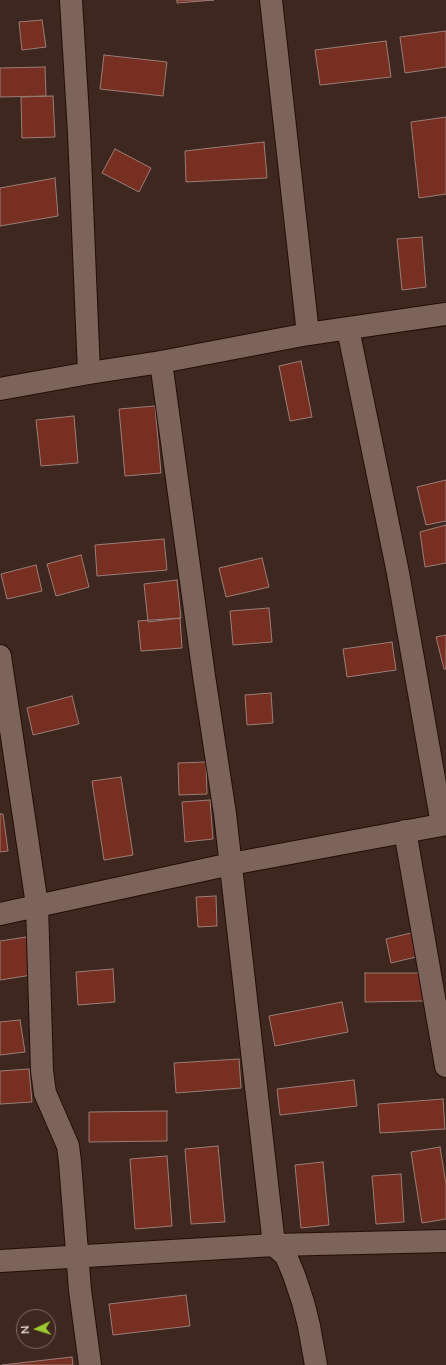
<!DOCTYPE html>
<style>
body{margin:0}
#map{position:relative;width:446px;height:1365px;overflow:hidden;background:#3d271e;font-family:Lato,sans-serif}
canvas{display:block}
.north{position:absolute;left:16px;top:1309px;width:40px;height:40px;box-sizing:border-box;background:#3d271e;border:1px solid #806d65;border-radius:50%;rotate:266deg;font-size:11px;font-weight:700;line-height:16px;text-align:center;color:#e4d5cf}
.north::after{content:'';display:block;margin:auto;width:14px;height:18px;background:#9dca30;clip-path:polygon(50% 0,100% 100%,50% 72%,0 100%)}
</style>
<div id="map">
<canvas width="446" height="1365"></canvas>
<div class="north">N</div>
</div>
<script>
const ctx = document.querySelector('canvas').getContext('2d');
ctx.lineJoin = 'round';
function fill(path, color) {
  ctx.fillStyle = color;
  ctx.fill(path, 'evenodd');
}
function poly(rows) {
  const path = new Path2D();
  for (const r of rows) {
    path.moveTo(r[0], r[1]);
    for (let i = 2; i < r.length; i += 2) path.lineTo(r[i], r[i + 1]);
  }
  return path;
}
function strokePath(path, color, width, dash) {
  ctx.strokeStyle = color;
  ctx.lineWidth = width;
  ctx.lineCap = dash ? 'butt' : 'round';
  ctx.setLineDash(dash || []);
  ctx.stroke(path);
}
const building = poly([
 [177,0,214,0,177,3,177,0],
 [42,20,46,47,22,50,19,22,42,20],
 [446,31,446,67,405,73,400,37,446,31],
 [386,41,391,77,320,85,315,50,386,41],
 [104,55,167,62,163,96,100,89,104,55],
 [45,67,46,96,0,97,0,68,45,67],
 [53,96,55,137,22,138,21,97,53,96],
 [446,117,446,194,419,198,411,122,446,117],
 [264,142,267,178,186,182,185,151,264,142],
 [115,149,151,168,139,192,102,173,115,149],
 [55,178,58,216,0,226,0,188,55,178],
 [422,237,426,287,402,290,397,239,422,237],
 [301,361,312,417,290,421,279,366,301,361],
 [155,406,161,473,125,476,119,409,155,406],
 [74,416,78,463,41,466,36,420,74,416],
 [446,480,446,521,426,525,417,487,446,480],
 [446,525,446,563,425,567,420,532,446,525],
 [164,539,167,570,97,576,95,545,164,539],
 [81,555,89,587,56,596,47,564,81,555],
 [262,558,269,587,226,597,219,568,262,558],
 [36,565,42,591,7,599,1,574,36,565],
 [177,580,181,618,148,622,144,584,177,580],
 [269,608,272,642,233,645,230,611,269,608],
 [180,618,182,648,141,651,138,621,180,618],
 [446,635,446,669,444,669,436,637,446,635],
 [392,642,396,670,347,677,343,649,392,642],
 [271,693,273,723,247,725,245,695,271,693],
 [72,696,79,724,33,735,27,708,72,696],
 [206,762,207,794,179,795,178,763,206,762],
 [121,777,133,855,104,860,92,781,121,777],
 [210,800,213,839,185,842,182,802,210,800],
 [0,814,3,814,8,851,0,852,0,814],
 [216,896,217,926,198,927,196,897,216,896],
 [415,932,420,956,391,963,386,939,415,932],
 [26,937,32,975,0,980,0,941,26,937],
 [113,969,115,1002,78,1005,76,972,113,969],
 [365,973,423,973,423,1001,365,1002,365,973],
 [342,1002,348,1032,275,1046,269,1016,342,1002],
 [20,1020,25,1052,0,1055,0,1022,20,1020],
 [239,1059,241,1088,176,1093,174,1063,239,1059],
 [29,1069,32,1102,0,1104,0,1071,29,1069],
 [354,1080,357,1106,280,1115,277,1089,354,1080],
 [443,1099,445,1129,380,1133,378,1104,443,1099],
 [167,1111,167,1141,89,1142,89,1112,167,1111],
 [218,1146,225,1222,191,1224,185,1149,218,1146],
 [440,1147,446,1184,446,1219,422,1223,411,1152,440,1147],
 [167,1156,172,1226,135,1229,130,1159,167,1156],
 [323,1162,329,1225,301,1228,295,1165,323,1162],
 [401,1174,404,1222,376,1224,372,1176,401,1174],
 [186,1295,190,1326,113,1335,109,1304,186,1295],
 [72,1357,73,1365,2,1365,72,1357]
]);
const minor = poly([
 [71,0,79,133,89,373],
 [271,0,308,334],
 [348,329,398,573,442,824],
 [161,362,204,676,225,814,274,1245,286,1256,294,1275,303,1302,309,1326,316,1365],
 [0,389,89,373,161,362,308,334,446,314],
 [0,656,37,905,42,1071,45,1093,68,1146,70,1162,80,1290,90,1365],
 [405,831,446,1066],
 [0,914,231,864,446,824],
 [0,1261,274,1245,446,1241]
]);
fill(building, '#772f21');
strokePath(building, '#9a7d77', 1);
strokePath(minor, '#230f08', 24);
strokePath(minor, '#7d645a', 22);
</script>
